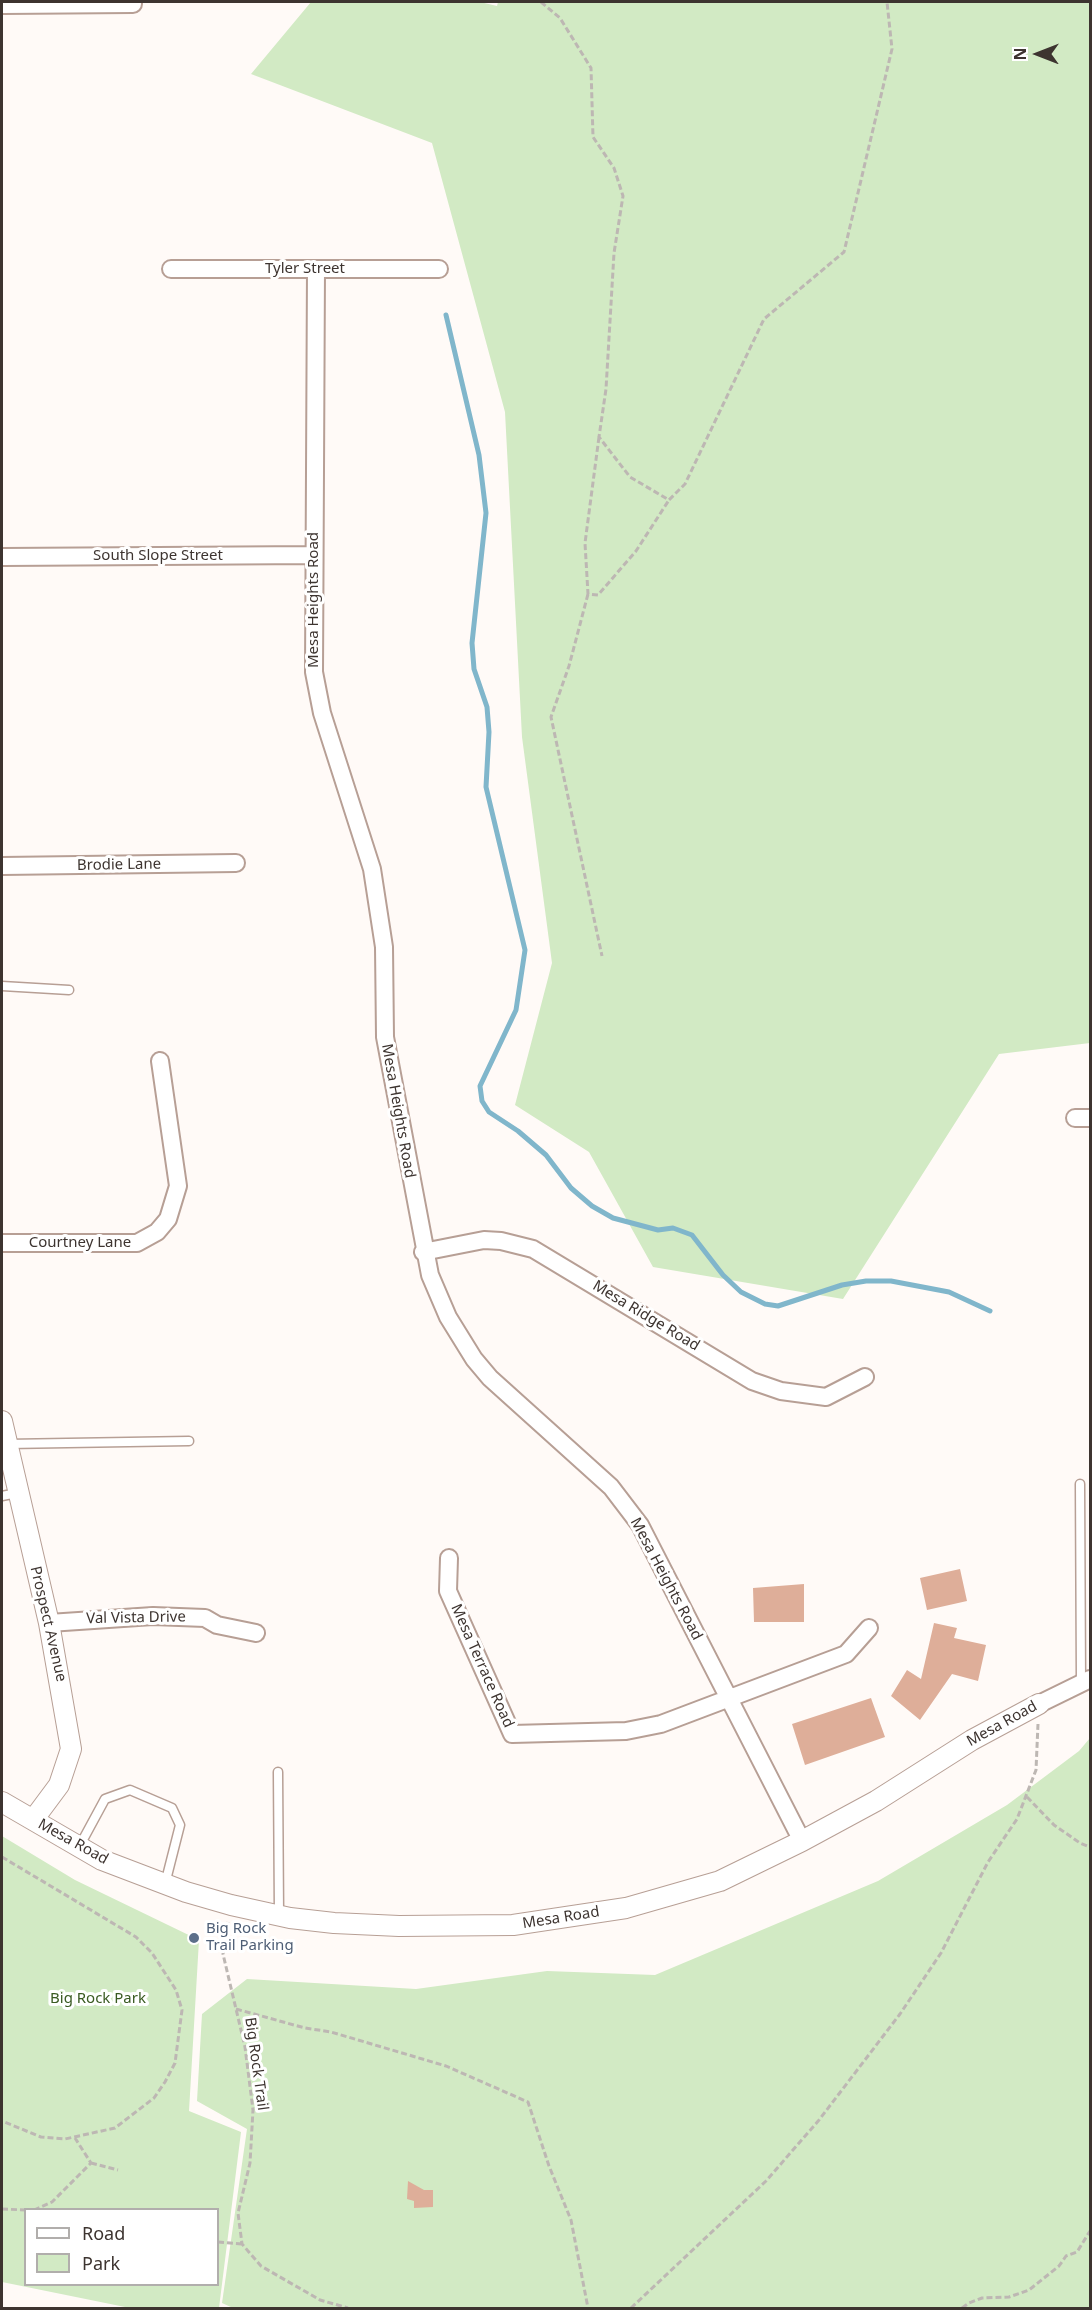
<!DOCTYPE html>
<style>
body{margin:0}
#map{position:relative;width:1092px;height:2310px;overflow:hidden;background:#fffaf7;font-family:"Noto Sans",sans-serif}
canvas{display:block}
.frame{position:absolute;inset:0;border:3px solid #3d3430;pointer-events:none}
.legend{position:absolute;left:24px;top:2208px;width:195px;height:78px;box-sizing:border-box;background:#fff;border:2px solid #b1aeac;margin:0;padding:8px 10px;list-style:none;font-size:18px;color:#3d3430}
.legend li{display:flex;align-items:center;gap:12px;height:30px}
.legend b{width:30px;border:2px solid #b1aeac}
.north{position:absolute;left:1008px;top:24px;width:60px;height:60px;-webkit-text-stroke:4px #fff;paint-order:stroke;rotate:270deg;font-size:16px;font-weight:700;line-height:24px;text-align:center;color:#3d3430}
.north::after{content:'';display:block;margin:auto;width:21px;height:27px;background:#3d3430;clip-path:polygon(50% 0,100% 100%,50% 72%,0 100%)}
</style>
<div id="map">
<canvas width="1092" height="2310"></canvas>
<div class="frame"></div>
<ul class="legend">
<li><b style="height:8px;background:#fff"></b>Road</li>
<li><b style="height:16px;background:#d2eac4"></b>Park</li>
</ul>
<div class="north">N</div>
</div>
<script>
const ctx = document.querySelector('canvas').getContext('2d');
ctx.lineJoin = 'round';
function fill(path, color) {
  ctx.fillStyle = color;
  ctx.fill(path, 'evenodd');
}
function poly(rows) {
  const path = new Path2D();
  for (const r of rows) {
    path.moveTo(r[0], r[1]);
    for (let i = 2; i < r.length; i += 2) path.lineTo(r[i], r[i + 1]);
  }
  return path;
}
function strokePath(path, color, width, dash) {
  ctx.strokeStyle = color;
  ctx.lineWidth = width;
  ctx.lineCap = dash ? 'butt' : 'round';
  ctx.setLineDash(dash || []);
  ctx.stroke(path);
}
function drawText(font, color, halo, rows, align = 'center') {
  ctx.font = font + ' "Noto Sans",sans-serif';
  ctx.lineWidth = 6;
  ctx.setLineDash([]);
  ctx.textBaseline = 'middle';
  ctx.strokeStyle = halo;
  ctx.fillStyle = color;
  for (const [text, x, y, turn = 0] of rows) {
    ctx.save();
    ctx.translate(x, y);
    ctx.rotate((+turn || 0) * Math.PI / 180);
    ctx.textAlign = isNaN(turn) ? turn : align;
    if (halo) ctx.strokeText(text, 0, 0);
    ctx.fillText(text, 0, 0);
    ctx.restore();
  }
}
const green = poly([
 [311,2,480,2,497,6,498,2,1090,2,1090,1043,999,1054,843,1299,653,1267,589,1152,515,1105,552,963,522,737,505,412,432,143,251,74],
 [1090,1738,1090,2308,233,2308,222,2303,247,2129,197,2101,202,2014,247,1979,416,1989,547,1971,655,1975,878,1881,1007,1805,1079,1751],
 [2,1836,75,1880,199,1940,189,2111,241,2132,219,2308,130,2308,2,2282],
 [26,2210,218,2210,218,2284,26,2284]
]);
const stream = poly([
 [446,315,479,455,486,513,472,643,474,669,487,707,489,732,486,787,525,950,516,1010,480,1086,482,1101,489,1112,518,1131,546,1155,571,1188,592,1206,613,1218,658,1230,673,1228,692,1235,723,1275,741,1292,765,1304,778,1306,842,1285,866,1281,891,1281,949,1292,990,1311]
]);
const building = poly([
 [960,1569,967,1601,927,1610,920,1578],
 [804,1584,804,1622,754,1622,753,1588],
 [934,1623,957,1628,954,1638,986,1645,978,1681,952,1674,920,1720,891,1696,907,1670,921,1679],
 [871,1698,885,1737,805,1765,792,1724],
 [408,2181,424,2190,433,2190,433,2207,414,2208,414,2201,407,2199]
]);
const path = poly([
 [541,2,560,18,591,68,593,137,614,168,623,196,614,253,606,389,599,437,630,477,669,500,685,484,764,319,844,252,892,49,887,2],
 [599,437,585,543,588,594,598,595,636,551,669,500],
 [588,594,569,666,551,717,602,956],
 [1027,1797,1054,1825,1080,1843,1090,1847],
 [2,1857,136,1937,152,1953,176,1990,182,2010,175,2063,165,2082,154,2098,115,2128,65,2139,41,2137,2,2121],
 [228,1922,223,1954,245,2047,253,2110,250,2163,238,2213,242,2244,261,2266,320,2300,348,2308],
 [236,2009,305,2028,331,2032,446,2066,528,2102,549,2166,571,2220,588,2308],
 [91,2163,118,2170],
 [2,2209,26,2210],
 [34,2210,52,2202,91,2163,75,2138],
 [218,2242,242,2244],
 [631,2308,766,2181,819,2120,900,2014,941,1953,988,1862,1017,1819,1036,1770,1038,1724],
 [962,2308,969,2303,982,2298,1009,2297,1029,2290,1059,2266,1066,2256,1077,2252,1090,2231]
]);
const service = poly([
 [2,986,69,990],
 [7,1444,189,1441],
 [1080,1484,1081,1683],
 [2,1496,17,1493],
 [278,1772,279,1915],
 [79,1847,105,1799,130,1790,172,1808,180,1825,165,1884]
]);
const minor = poly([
 [2,5,133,4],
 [171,269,439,269],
 [316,269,314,672,322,713,372,869,384,947,385,1037,430,1275,448,1317,474,1359,490,1378,611,1487,640,1525,802,1841],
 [2,557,314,555],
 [2,866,236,863],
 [1075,1118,1090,1118],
 [2,1243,137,1243,157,1232,168,1219,178,1186,160,1061],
 [423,1252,484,1240,501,1241,533,1249,752,1381,781,1391,826,1397,865,1377],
 [449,1558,448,1591,512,1734,626,1731,661,1724,846,1654,869,1628],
 [49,1623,153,1616,205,1618,217,1625,256,1633],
 [1039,1704,1090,1679]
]);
const tertiary = poly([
 [2,1421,49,1623,71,1749,59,1785,33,1820],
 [2,1802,102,1860,186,1892,231,1905,290,1918,334,1923,399,1926,513,1925,626,1908,720,1881,802,1841,876,1801,972,1740,1039,1704]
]);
const markers = [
 [194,1938,6,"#5c6f8a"]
];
const streetNames = [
 ["Tyler Street",305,269],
 ["South Slope Street",158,556],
 ["Mesa Heights Road",314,600,-90],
 ["Brodie Lane",119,865,-1],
 ["Mesa Heights Road",398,1111,80],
 ["Courtney Lane",80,1243],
 ["Mesa Ridge Road",646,1316,31],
 ["Mesa Heights Road",666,1579,62],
 ["Val Vista Drive",136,1618,-1],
 ["Prospect Avenue",48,1624,77],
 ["Mesa Terrace Road",482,1666,66],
 ["Mesa Road",1002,1724,-29],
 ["Mesa Road",73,1842,29],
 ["Mesa Road",561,1918,-9],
 ["Big Rock Trail",256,2064,82]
];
const serviceNames = [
 ["Big Rock",206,1929],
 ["Trail Parking",206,1946]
];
const parkNames = [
 ["Big Rock Park",98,1999]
];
fill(green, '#d2eac4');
strokePath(stream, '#80b6cb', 5);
fill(building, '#deae99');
strokePath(service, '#b79f95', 11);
strokePath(minor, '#b79f95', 20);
strokePath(tertiary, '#b79f95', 22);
strokePath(path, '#bdb7b3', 3, [6, 3]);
strokePath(service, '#fff', 8);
strokePath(minor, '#fff', 16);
strokePath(tertiary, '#fff', 20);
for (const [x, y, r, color] of markers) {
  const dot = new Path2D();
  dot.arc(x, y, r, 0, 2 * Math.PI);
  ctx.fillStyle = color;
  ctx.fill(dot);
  strokePath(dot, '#fff', 2);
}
drawText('15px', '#3d3430', '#fff', streetNames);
drawText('15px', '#4e5e75', '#fff', serviceNames, 'left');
drawText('15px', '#395a21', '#fff', parkNames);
</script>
